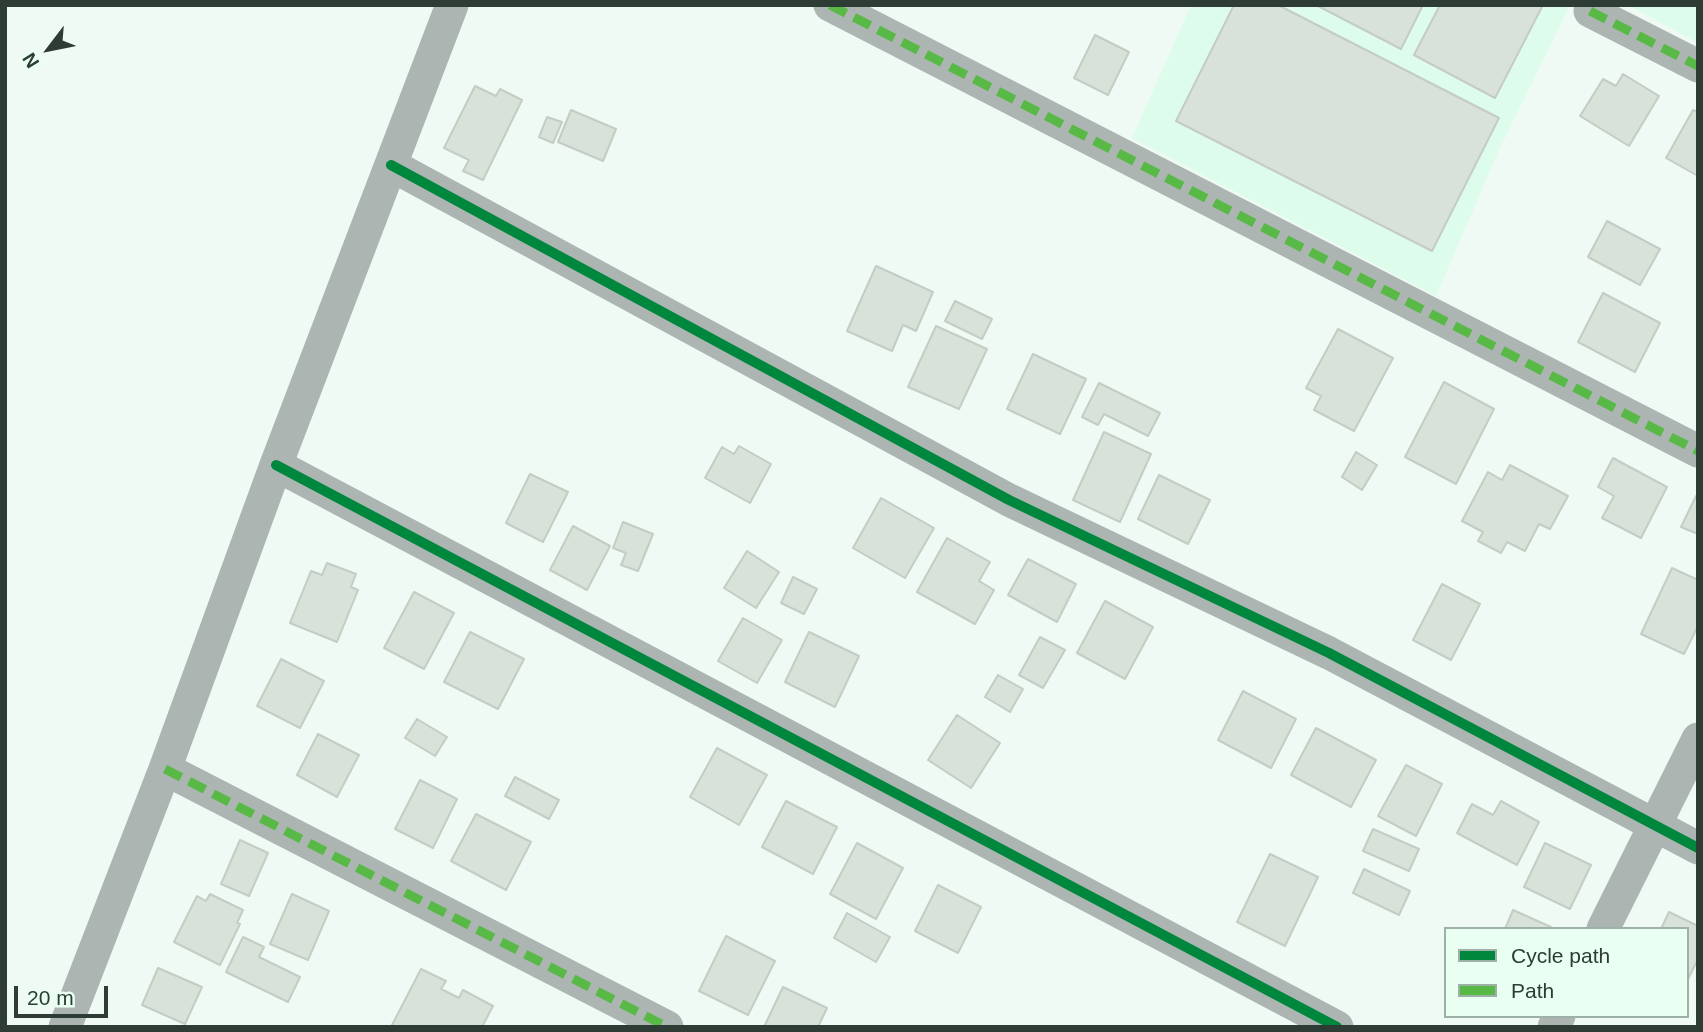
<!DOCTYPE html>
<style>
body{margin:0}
#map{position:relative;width:1703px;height:1032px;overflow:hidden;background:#eefaf3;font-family:Arial,sans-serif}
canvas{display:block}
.frame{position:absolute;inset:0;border:7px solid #2d3c34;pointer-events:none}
.legend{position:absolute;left:1444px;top:927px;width:245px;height:91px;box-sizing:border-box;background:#e9fff2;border:2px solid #9eb1a6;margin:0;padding:9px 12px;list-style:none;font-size:21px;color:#2d3c34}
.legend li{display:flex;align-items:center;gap:14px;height:35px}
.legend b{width:35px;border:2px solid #9eb1a6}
.north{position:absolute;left:14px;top:14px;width:70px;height:70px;-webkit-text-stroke:5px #e9fff2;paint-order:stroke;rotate:238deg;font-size:19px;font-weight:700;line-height:28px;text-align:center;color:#2d3c34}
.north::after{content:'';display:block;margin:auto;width:24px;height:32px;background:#2d3c34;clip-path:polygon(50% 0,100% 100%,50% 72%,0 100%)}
.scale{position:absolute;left:14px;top:986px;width:94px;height:32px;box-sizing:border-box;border:4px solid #2d3c34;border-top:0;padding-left:9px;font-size:21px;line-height:24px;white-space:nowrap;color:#2d3c34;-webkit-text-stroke:5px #e9fff2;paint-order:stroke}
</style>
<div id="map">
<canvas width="1703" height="1032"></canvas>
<div class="frame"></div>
<ul class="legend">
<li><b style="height:9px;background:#00873e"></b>Cycle path</li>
<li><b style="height:9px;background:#58b947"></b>Path</li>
</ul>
<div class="north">N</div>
<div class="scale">20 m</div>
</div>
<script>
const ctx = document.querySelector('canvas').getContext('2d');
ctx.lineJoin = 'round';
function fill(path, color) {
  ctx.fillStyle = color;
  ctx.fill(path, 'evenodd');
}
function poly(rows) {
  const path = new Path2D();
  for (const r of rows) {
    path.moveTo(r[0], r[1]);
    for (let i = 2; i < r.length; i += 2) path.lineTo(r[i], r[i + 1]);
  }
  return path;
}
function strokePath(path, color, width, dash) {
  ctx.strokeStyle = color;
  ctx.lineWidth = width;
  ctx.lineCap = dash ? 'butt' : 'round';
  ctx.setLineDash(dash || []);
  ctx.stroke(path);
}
const built = poly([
 [1191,5,1570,5,1499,150,1436,296,1132,138],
 [1628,5,1698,5,1698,43]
]);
const building = poly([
 [1234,5,1278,5,1499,118,1432,251,1176,121,1234,5],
 [1316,5,1423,5,1401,49,1316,5],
 [1440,5,1543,5,1495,98,1414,55,1440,5],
 [1095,35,1129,52,1108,95,1074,78,1095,35],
 [1623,74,1659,96,1629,146,1580,116,1603,79,1616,86,1623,74],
 [475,86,496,96,500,89,522,100,483,180,463,171,469,160,444,148,475,86],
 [571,110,616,129,603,161,558,142,571,110],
 [1693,110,1698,112,1698,176,1666,158,1693,110],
 [547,117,562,122,553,143,539,137,547,117],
 [1607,221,1660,249,1640,285,1588,257,1607,221],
 [876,266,933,292,916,331,903,325,892,351,847,331,876,266],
 [1603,293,1660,323,1635,372,1578,342,1603,293],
 [955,301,992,319,982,339,945,321,955,301],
 [936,326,987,349,959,409,908,387,936,326],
 [1338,329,1393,358,1354,431,1314,410,1321,396,1306,388,1338,329],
 [1033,354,1086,379,1060,434,1007,409,1033,354],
 [1444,382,1494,409,1456,484,1405,457,1444,382],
 [1099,383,1160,413,1148,436,1104,414,1098,425,1082,417,1099,383],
 [1104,432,1151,454,1120,522,1073,500,1104,432],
 [739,446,771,464,750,503,705,478,722,447,734,454,739,446],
 [1356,452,1377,465,1362,490,1342,477,1356,452],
 [1613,458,1667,487,1641,538,1602,518,1614,496,1598,487,1613,458],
 [1510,465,1568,496,1550,529,1539,524,1525,551,1507,542,1501,553,1478,541,1483,532,1462,521,1488,472,1502,480,1510,465],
 [530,474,568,492,543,542,506,523,530,474],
 [1159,475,1210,500,1188,544,1138,519,1159,475],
 [1696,496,1698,496,1698,534,1681,527,1696,496],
 [881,498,934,528,905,578,853,548,881,498],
 [623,522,653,534,638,571,621,565,626,553,613,548,623,522],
 [573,526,610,546,587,590,550,570,573,526],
 [947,538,990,562,979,581,994,590,975,624,917,592,947,538],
 [747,551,779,572,756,608,724,588,747,551],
 [1028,559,1076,584,1057,622,1008,595,1028,559],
 [327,563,356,574,351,587,358,590,337,642,290,623,311,571,322,575,327,563],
 [1672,568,1698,580,1698,626,1684,654,1641,634,1672,568],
 [793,577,817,589,804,614,781,603,793,577],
 [1442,584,1480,604,1451,660,1413,640,1442,584],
 [414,592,454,613,424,669,384,648,414,592],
 [1105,601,1153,627,1125,679,1077,653,1105,601],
 [743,618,782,640,757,683,718,661,743,618],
 [470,632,524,659,498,709,444,682,470,632],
 [809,632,859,656,835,707,785,682,809,632],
 [1040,637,1065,650,1043,688,1019,675,1040,637],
 [281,659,324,681,300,728,257,706,281,659],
 [998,675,1023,689,1010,712,985,697,998,675],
 [1243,691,1296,719,1271,768,1218,740,1243,691],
 [957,715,1000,743,971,788,928,760,957,715],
 [417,719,447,737,435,756,405,738,417,719],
 [1316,728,1376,760,1351,807,1291,775,1316,728],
 [318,734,359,755,337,797,297,775,318,734],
 [717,748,767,775,739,825,690,797,717,748],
 [1406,765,1442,784,1416,836,1378,816,1406,765],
 [515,777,559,800,549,819,505,796,515,777],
 [420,780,457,799,433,848,395,829,420,780],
 [786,801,837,827,813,874,762,847,786,801],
 [1501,801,1539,822,1517,865,1457,833,1472,804,1493,815,1501,801],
 [476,814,531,842,506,890,451,861,476,814],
 [1373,829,1419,849,1409,871,1363,851,1373,829],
 [240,840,268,853,249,896,221,884,240,840],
 [857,843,903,868,876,919,830,894,857,843],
 [1545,843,1591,865,1570,909,1524,887,1545,843],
 [1270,854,1318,877,1285,946,1237,922,1270,854],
 [1364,869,1410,891,1399,915,1353,893,1364,869],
 [938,885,981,907,958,953,915,931,938,885],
 [210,894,243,910,237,923,240,924,220,965,174,942,197,896,206,901,210,894],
 [292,894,329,911,308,960,270,944,292,894],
 [1513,910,1551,927,1550,929,1505,929,1513,910],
 [1669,912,1698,926,1698,959,1687,981,1687,929,1661,929,1669,912],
 [847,913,890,937,876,962,834,938,847,913],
 [726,936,775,961,748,1015,699,991,726,936],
 [243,937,264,947,259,957,300,977,288,1002,226,972,243,937],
 [158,968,202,987,185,1024,142,1005,158,968],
 [421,969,446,981,441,989,459,998,463,990,493,1006,482,1027,391,1027,421,969],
 [783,987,827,1008,818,1027,764,1027,783,987]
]);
const street = poly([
 [830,5,1698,451],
 [1590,11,1698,66],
 [391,165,1009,500,1329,653,1698,848],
 [276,465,1337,1027],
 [165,769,667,1027],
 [1603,929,1698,739],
 [65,1027,165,769,276,465,452,5],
 [1554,1027,1559,1016]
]);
const quiet = poly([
 [830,5,1698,451],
 [1590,11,1698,66],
 [165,769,667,1027]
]);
const cycleway = poly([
 [391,165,1009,500,1329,653,1698,848],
 [276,465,1337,1027]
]);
fill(built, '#defceb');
fill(building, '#d9e2d8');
strokePath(building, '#c4ccc4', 2);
strokePath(street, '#adb5b2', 33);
strokePath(quiet, '#58b947', 9, [18, 9]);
strokePath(cycleway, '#00873e', 10);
</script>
